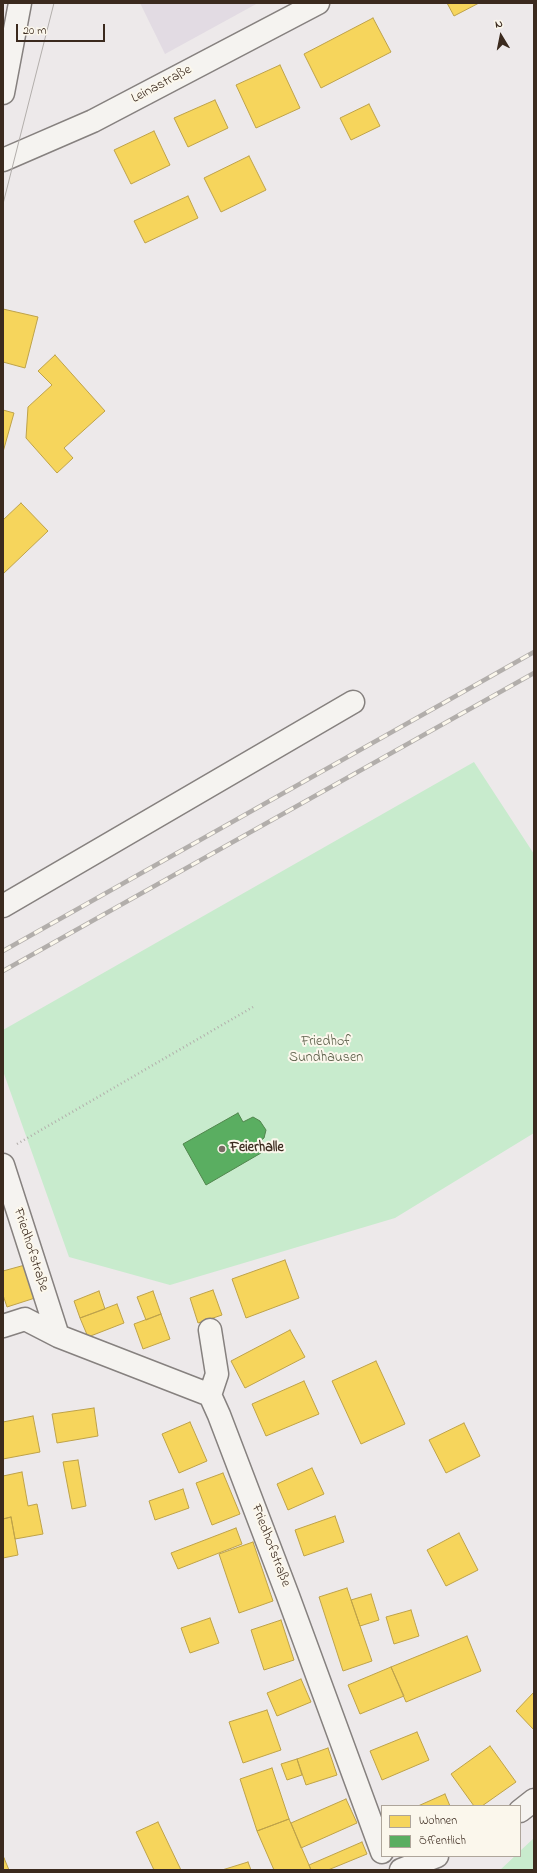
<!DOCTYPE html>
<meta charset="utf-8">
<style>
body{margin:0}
#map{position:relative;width:537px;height:1873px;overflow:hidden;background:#ede9ea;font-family:"Indie Flower",sans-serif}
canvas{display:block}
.frame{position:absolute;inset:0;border:4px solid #3b2a1e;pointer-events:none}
.legend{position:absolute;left:381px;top:1805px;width:140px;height:52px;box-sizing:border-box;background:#fbf7ec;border:1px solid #aea59a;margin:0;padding:5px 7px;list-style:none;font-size:12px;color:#3b2a1e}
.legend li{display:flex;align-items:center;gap:8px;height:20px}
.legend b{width:20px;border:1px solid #aea59a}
.north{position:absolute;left:481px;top:16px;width:40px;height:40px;-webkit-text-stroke:3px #fbf7ec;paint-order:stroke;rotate:350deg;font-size:11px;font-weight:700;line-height:16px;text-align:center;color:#3b2a1e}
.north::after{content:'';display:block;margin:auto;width:14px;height:18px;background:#3b2a1e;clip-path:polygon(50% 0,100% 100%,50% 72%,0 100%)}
.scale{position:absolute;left:16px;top:24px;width:89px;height:18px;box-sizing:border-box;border:2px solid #3b2a1e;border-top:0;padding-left:5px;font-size:12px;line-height:14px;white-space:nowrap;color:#3b2a1e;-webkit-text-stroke:3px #fbf7ec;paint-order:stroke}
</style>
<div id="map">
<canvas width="537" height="1873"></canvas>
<div class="frame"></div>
<ul class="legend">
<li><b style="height:11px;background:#f6d55c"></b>Wohnen</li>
<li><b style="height:11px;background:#5aae61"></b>Öffentlich</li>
</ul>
<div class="north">N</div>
<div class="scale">20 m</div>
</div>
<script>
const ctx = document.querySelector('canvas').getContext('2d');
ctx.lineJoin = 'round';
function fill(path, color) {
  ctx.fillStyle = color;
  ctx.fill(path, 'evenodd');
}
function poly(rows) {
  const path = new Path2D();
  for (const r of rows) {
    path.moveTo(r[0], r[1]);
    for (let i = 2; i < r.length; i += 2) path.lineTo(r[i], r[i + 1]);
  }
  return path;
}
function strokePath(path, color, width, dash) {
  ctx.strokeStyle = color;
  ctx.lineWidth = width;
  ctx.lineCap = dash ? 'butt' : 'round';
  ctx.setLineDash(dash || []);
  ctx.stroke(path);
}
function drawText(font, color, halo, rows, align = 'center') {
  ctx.font = font + ' "Indie Flower",sans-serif';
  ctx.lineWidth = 4;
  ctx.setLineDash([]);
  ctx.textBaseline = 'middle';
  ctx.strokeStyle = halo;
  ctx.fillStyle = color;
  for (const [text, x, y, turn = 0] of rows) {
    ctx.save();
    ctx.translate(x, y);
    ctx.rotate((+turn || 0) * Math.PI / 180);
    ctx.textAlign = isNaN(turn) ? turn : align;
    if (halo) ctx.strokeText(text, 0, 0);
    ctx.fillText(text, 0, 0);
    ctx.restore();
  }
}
const built = poly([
 [140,3,258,3,165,54]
]);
const green = poly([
 [474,762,534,854,534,1133,395,1218,170,1285,69,1257,3,1071,3,1030],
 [534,1838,534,1870,500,1870,515,1856,520,1856,520,1851]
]);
const homes = poly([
 [447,3,479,3,454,16,447,3],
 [373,18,391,52,321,88,304,54,373,18],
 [280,65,300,108,256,128,236,85,280,65],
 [215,100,228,128,188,147,174,118,215,100],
 [369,104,380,126,351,140,340,118,369,104],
 [154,131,170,165,131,184,114,150,154,131],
 [249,156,266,190,221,212,204,178,249,156],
 [188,196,198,218,145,243,134,221,188,196],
 [3,309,38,317,25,368,3,362,3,309],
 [55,355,105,411,64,448,73,458,57,473,26,438,28,407,52,385,38,371,55,355],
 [3,410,14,413,3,452,3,410],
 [21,503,48,531,3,574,3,520,21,503],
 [285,1260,299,1298,246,1318,232,1279,285,1260],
 [25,1265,35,1298,7,1307,3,1295,3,1271,25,1265],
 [213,1290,222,1315,198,1323,190,1298,213,1290],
 [99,1291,105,1309,80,1318,74,1301,99,1291],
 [153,1291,161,1314,146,1320,137,1297,153,1291],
 [117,1304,124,1323,88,1337,80,1318,117,1304],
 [161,1314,170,1339,143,1349,134,1324,161,1314],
 [290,1330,305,1357,245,1388,231,1361,290,1330],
 [376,1361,405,1424,361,1444,332,1381,376,1361],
 [304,1381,319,1414,266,1436,252,1404,304,1381],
 [94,1408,98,1436,57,1443,52,1414,94,1408],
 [33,1416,40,1452,3,1459,3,1422,33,1416],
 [190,1422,207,1461,179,1473,162,1434,190,1422],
 [464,1423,480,1456,446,1473,429,1440,464,1423],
 [78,1460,86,1506,72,1509,63,1462,78,1460],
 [312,1468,324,1494,288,1510,277,1484,312,1468],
 [22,1472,28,1506,37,1504,43,1534,15,1539,11,1517,3,1519,3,1476,22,1472],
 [223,1473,240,1514,212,1525,196,1483,223,1473],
 [183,1489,189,1508,155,1520,149,1501,183,1489],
 [335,1516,344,1542,304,1556,295,1530,335,1516],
 [11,1517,18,1555,3,1558,3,1519,11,1517],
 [236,1528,242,1544,178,1569,171,1553,236,1528],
 [459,1533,478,1570,446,1586,427,1550,459,1533],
 [253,1542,273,1601,239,1613,219,1554,253,1542],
 [347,1588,372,1661,343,1671,319,1597,347,1588],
 [371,1594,379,1620,360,1626,351,1600,371,1594],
 [411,1610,419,1636,394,1644,386,1617,411,1610],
 [210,1618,219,1643,190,1653,181,1628,210,1618],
 [281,1620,294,1660,264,1670,251,1630,281,1620],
 [467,1636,481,1671,406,1702,391,1667,467,1636],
 [391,1667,404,1696,360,1714,348,1685,391,1667],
 [301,1679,311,1702,277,1716,267,1693,301,1679],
 [534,1692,534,1730,516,1711,534,1692],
 [267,1710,281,1750,243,1763,229,1722,267,1710],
 [417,1732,429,1760,382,1780,370,1751,417,1732],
 [490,1746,516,1782,482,1806,474,1806,451,1774,490,1746],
 [328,1748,337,1775,306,1785,297,1759,328,1748],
 [297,1759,302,1775,287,1780,281,1764,297,1759],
 [272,1768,289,1819,257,1831,240,1779,272,1768],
 [445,1794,450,1806,418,1806,445,1794],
 [346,1799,357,1823,301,1848,291,1823,346,1799],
 [289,1819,309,1865,311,1870,274,1870,257,1831,289,1819],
 [158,1822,181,1870,154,1870,136,1832,158,1822],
 [362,1842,367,1854,328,1870,311,1870,309,1865,362,1842],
 [4,1858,9,1870,3,1870,4,1858],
 [248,1862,251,1870,222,1870,248,1862]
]);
const public = poly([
 [238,1113,243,1122,253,1117,260,1121,266,1130,264,1138,256,1144,261,1153,206,1185,183,1144,238,1113]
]);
const path = poly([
 [17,1144,253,1007]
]);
const minor = poly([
 [3,93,20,3],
 [3,160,93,121,318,3],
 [3,906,353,702],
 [3,1165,58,1336],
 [3,1326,25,1319,58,1336,210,1395,219,1415,288,1596,382,1852],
 [210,1395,217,1374,210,1330],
 [520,1811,534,1800],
 [401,1870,437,1856]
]);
const tram = poly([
 [3,204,54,3]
]);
const rail = poly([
 [3,951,534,652],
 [3,971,534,673]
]);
const markers = [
 [222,1149,4,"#796d65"]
];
const streetNames = [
 ["Leinastraße",162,85,-28],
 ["Friedhofstraße",30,1250,72],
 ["Friedhofstraße",270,1546,69]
];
const parkNames = [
 ["Friedhof",326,1043],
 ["Sundhausen",326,1059]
];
const poiNames = [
 ["Feierhalle",230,1149]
];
fill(built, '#e2dbe3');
fill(green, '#c8ebcd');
fill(homes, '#f6d55c');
strokePath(homes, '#bea249', 1);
fill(public, '#5aae61');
strokePath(public, '#51864d', 1);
strokePath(minor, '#86817f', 25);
strokePath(path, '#b2aeab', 2.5, [1, 3]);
strokePath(minor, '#f5f3f0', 22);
strokePath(tram, '#b2aeab', 1);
strokePath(rail, '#b2aeab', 4.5);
strokePath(rail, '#fbf7ec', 3, [9]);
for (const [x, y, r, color] of markers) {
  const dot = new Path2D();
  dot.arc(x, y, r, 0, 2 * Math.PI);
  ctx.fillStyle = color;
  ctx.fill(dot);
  strokePath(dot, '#fbf7ec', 1.5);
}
drawText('14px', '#3b2a1e', '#fbf7ec', streetNames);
drawText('14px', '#575a44', '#fbf7ec', parkNames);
drawText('bold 14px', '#3b2a1e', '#fbf7ec', poiNames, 'left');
</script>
